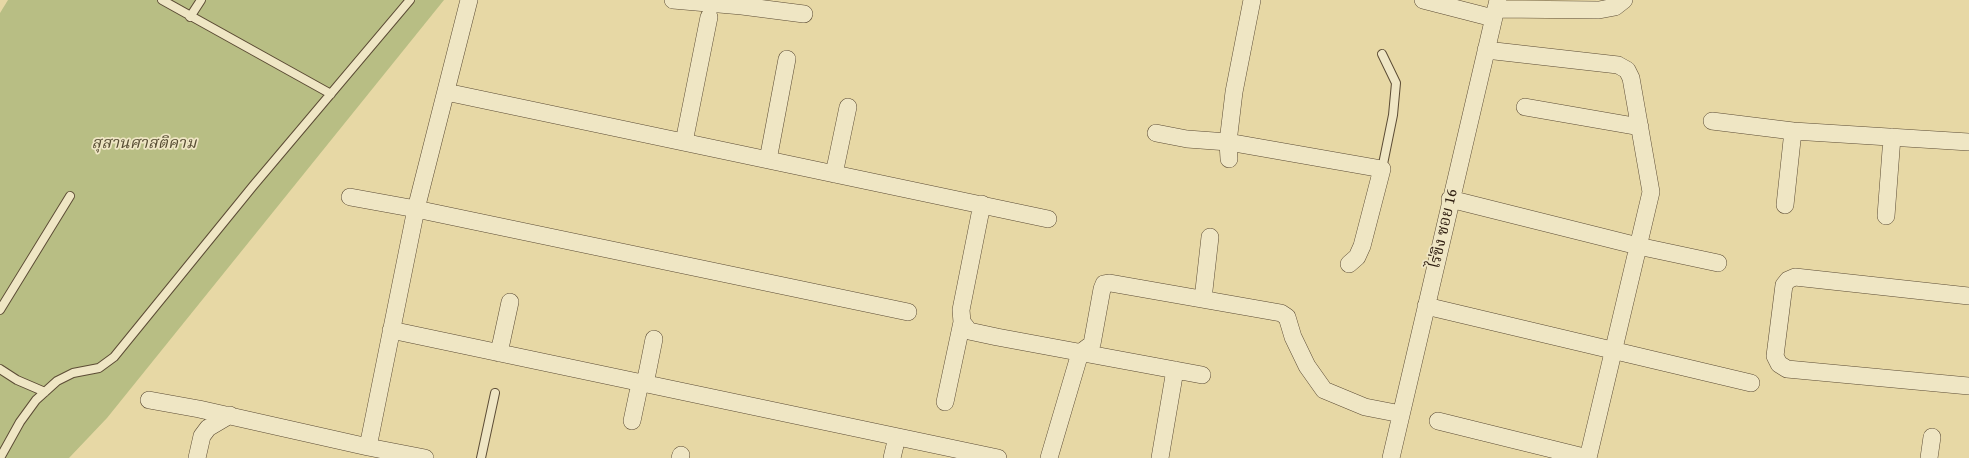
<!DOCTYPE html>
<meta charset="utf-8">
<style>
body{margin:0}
canvas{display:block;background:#e7d8a5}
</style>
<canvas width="1969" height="458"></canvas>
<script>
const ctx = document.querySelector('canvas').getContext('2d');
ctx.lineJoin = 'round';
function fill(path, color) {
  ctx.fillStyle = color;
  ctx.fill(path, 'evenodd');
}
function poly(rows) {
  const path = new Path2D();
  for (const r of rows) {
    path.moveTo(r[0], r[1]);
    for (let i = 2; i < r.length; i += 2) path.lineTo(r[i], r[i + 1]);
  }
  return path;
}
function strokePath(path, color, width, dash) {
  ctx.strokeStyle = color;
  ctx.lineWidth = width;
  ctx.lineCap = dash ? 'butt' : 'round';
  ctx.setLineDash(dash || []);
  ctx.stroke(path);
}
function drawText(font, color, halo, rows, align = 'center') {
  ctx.font = font + ' "Gentium Book Plus","Noto Serif Thai",serif';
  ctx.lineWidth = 3.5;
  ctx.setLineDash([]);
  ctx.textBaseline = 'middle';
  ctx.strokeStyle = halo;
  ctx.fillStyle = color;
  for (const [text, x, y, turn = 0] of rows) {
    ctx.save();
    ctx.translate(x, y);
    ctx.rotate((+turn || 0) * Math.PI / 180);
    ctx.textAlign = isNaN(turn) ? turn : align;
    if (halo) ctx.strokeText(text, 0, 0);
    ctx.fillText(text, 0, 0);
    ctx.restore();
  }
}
const green = poly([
 [8,0,444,0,107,418,69,458,0,458,0,13]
]);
const lane = poly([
 [162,0,331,94],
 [190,17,201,0],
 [1382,169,1393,115,1396,83,1382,54],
 [0,310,70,196],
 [0,369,17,380,45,392],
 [0,458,20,422,36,400,57,381,73,373,99,368,114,357,253,186,410,0],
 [481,458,495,393]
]);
const street = poly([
 [673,0,742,6,804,14],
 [1423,0,1493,18],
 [1496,9,1599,10,1615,7,1624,0],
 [1486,50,1618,65,1627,70,1631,78,1651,192,1588,458],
 [446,92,1048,219],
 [1525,107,1640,127],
 [1712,121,1793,131,1969,142],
 [1156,133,1187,139,1228,142,1382,169,1362,246,1357,257,1349,264],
 [684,142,709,17],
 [1229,159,1228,142,1234,92,1252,0],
 [768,160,787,59],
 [834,174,848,107],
 [350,197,416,209,908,312],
 [1450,199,1638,246,1718,263],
 [982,204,961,310,962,322,969,331,997,337,1202,375],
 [1785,205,1793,131],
 [1886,216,1892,137],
 [1969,296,1795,277,1788,280,1784,285,1775,356,1779,364,1787,369,1969,386],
 [1203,299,1210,237],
 [1426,306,1751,383],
 [391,330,998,458],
 [499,353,510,302],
 [645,384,654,339],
 [149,400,199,409,368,447,425,458],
 [945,402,962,322],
 [632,421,640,383],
 [1438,421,1588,458],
 [368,447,416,209,469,0],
 [197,458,202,436,208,428,230,415],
 [680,458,681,455],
 [892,458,897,437],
 [1049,458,1080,353,1092,344,1102,289,1104,284,1110,283,1281,313,1287,317,1293,337,1307,366,1324,390,1365,407,1401,414],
 [1160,458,1175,370],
 [1391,458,1498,0],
 [1929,458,1932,437]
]);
const parkNames = [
 ["สุสานศาสติคาม",144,144]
];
const streetNames = [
 ["ไร่ขิง ซอย 16",1444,229,-77]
];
fill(green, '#b8be84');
strokePath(lane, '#5c4c35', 10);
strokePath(street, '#5c4c35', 18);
strokePath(lane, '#efe6c4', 8);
strokePath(street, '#efe6c4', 17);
drawText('italic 16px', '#574d33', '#efe6c4', parkNames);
drawText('16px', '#2e1d10', '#efe6c4', streetNames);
</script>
